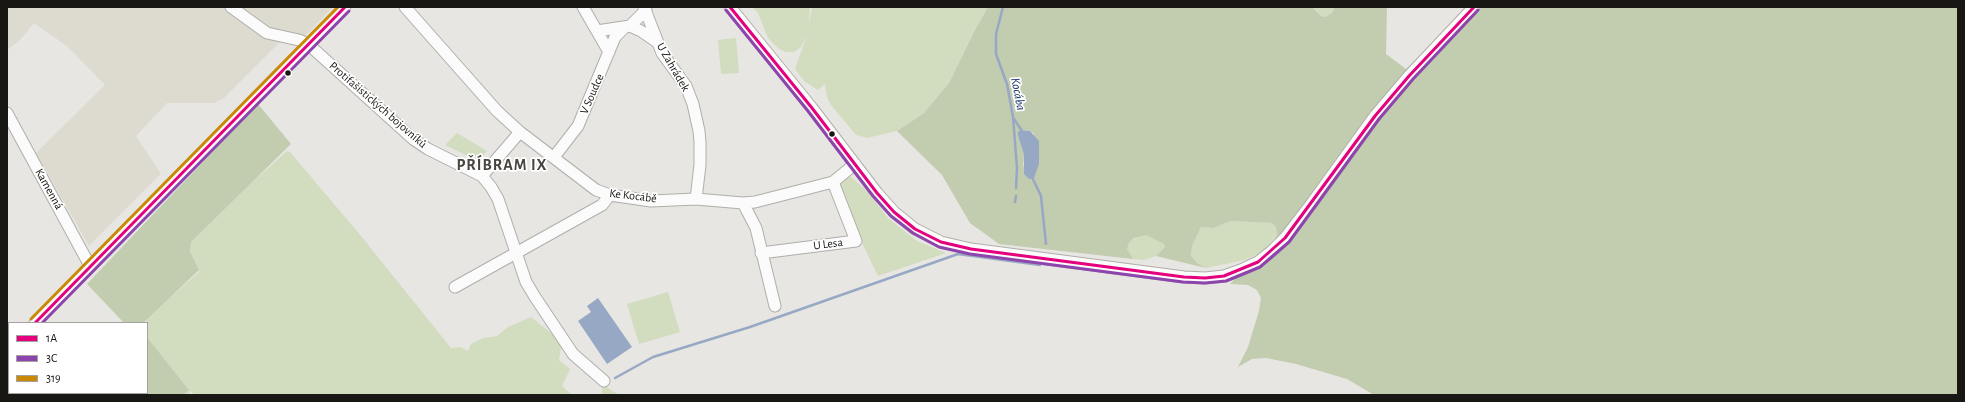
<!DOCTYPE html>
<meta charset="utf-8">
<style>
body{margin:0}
#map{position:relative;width:1965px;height:402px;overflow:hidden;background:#e7e6e2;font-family:"Alegreya Sans",sans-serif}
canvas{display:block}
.frame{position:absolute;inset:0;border:8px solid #181714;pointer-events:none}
.legend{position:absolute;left:8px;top:322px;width:140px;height:72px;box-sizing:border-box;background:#fff;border:1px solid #a3a2a1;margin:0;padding:5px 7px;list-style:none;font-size:12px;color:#181714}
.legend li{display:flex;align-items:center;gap:8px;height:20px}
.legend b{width:20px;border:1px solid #a3a2a1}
</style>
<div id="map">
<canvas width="1965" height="402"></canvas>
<div class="frame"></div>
<ul class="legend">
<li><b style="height:5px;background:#e5007d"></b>1A</li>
<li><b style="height:5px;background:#8e44ad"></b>3C</li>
<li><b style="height:5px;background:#ca8904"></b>319</li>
</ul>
</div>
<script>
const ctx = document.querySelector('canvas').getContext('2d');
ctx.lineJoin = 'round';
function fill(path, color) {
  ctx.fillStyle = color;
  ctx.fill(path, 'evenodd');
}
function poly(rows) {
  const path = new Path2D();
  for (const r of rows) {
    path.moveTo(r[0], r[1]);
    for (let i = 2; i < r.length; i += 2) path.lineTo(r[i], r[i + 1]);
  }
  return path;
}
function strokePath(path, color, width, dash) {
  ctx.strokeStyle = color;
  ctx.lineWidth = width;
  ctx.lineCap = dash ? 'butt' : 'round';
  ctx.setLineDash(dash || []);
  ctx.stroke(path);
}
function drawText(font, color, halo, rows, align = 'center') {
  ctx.font = font + ' "Alegreya Sans",sans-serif';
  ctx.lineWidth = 3.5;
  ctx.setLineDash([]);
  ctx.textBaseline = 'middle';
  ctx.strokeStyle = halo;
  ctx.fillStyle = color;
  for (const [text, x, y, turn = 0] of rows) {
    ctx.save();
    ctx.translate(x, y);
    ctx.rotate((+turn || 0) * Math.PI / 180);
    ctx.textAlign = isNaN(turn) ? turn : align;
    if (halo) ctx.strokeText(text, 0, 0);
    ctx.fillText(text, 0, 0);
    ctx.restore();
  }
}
const built = poly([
 [7,7,333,7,296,45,280,42,223,99,214,103,167,103,136,136,161,174,89,246,36,153,105,85,68,47,34,23,20,40,7,50]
]);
const green = poly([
 [752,7,810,7,809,25,812,7,988,7,975,30,949,83,924,113,897,131,867,138,856,135,831,105,827,97,825,84,818,90,805,82,795,69,807,35,801,47,794,52,786,52,779,49,768,38,758,13],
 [1312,7,1334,7,1333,12,1326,17,1321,16],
 [736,38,739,73,721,74,718,40],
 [457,133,487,151,478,161,445,145],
 [287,151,290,152,361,236,451,348,461,347,468,351,471,344,483,338,497,336,508,327,531,317,556,337,561,347,559,360,570,369,562,386,572,395,194,395,191,391,188,395,183,395,189,390,147,337,147,323,145,323,148,317,199,272,190,250,191,242,249,185],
 [848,174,867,191,888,218,917,241,946,253,878,276,848,214,838,184],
 [1231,221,1272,223,1276,227,1277,235,1270,243,1258,254,1245,260,1206,268,1197,263,1191,256,1192,246,1201,227,1213,228],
 [1139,235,1146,235,1155,238,1164,244,1165,247,1156,256,1144,260,1133,259,1128,255,1127,249,1129,243],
 [668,292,680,332,639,344,627,304],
 [602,384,614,392,620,395,602,395]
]);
const forest = poly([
 [988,7,1312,7,1321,16,1326,17,1333,12,1334,7,1387,7,1386,54,1406,69,1469,7,1958,7,1958,395,1374,395,1347,379,1296,364,1266,358,1252,359,1238,367,1248,347,1259,311,1261,298,1257,290,1248,285,1230,284,1258,254,1274,240,1277,235,1276,227,1272,223,1231,221,1213,228,1201,227,1192,246,1191,256,1197,263,1206,268,1156,256,1165,247,1164,244,1146,235,1134,238,1129,243,1127,249,1133,259,999,244,970,223,942,175,897,131,924,113,949,83,975,30],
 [1021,130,1030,131,1034,134,1023,168,1024,155,1018,136],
 [258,104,291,144,191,242,190,251,199,270,143,323,124,323,87,284],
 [147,337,189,390,183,395,56,395,58,393,147,393]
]);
const water = poly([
 [1021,130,1030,131,1039,141,1039,164,1034,178,1029,179,1024,174,1024,155,1018,136,1018,132],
 [598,298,632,347,607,364,578,321,591,312,587,306]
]);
const stream = poly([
 [1003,7,996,34,996,54,1007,84,1013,117,1017,168,1016,188],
 [1014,119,1022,131],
 [1032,177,1041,196,1046,244],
 [1015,202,1016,196],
 [615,378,653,357,750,327,958,254,1040,265]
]);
const minor = poly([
 [231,7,267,33,299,40,308,44,413,139,428,149,482,176,491,187,498,199,526,282,535,297,573,354,604,381],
 [405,7,497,111,520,132,596,190,610,195,651,201,696,199,743,203,755,202,833,182,855,164],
 [583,7,609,52],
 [644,7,662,53,686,86,693,104,699,131,700,142,700,165,696,199],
 [730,7,812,108,877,193,894,212,915,229,941,242,971,249,1184,277,1205,278,1224,276,1241,270,1258,262,1272,251,1285,238,1312,203,1375,116,1409,76,1474,7],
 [630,26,641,31,657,42],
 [597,31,630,26,646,10],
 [7,113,90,266],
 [554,157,578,126,615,37,624,28],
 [482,176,520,132],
 [743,203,756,228,775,306],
 [761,253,856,241,833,182],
 [455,287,602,205,610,195],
 [35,323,345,7],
 [7,351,9,349]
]);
const bus1 = poly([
 [730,7,812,108,877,193,894,212,915,229,941,242,971,249,1184,277,1205,278,1224,276,1258,262,1285,238,1375,116,1409,76,1474,7],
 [35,323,345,7]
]);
const bus2 = poly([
 [726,10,808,111,873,196,891,216,913,233,939,247,970,254,1183,282,1205,283,1226,281,1260,267,1289,242,1379,119,1413,79,1478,10],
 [42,323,349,11]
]);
const bus3 = poly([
 [31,319,338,7]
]);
const markers = [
 [288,73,3.5,"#181714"],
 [832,134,3.5,"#181714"]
];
const streetNames = [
 ["U Zahrádek",673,67,60],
 ["V Soudce",592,94,-66],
 ["Protifašistických bojovníků",378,105,41],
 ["Kamenná",49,189,61],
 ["Ke Kocábě",633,196,7],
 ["U Lesa",828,244,-7]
];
const waterNames = [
 ["Kocába",1018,94,79]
];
const districtNames = [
 ["PŘÍBRAM IX",502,165]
];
fill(built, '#dddad0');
fill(green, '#d2dcbf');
fill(forest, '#c2ccaf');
fill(water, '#97a8c5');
strokePath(stream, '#97a8c5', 2.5);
strokePath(minor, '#afaeaa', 13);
strokePath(minor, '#fbfbfb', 11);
strokePath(bus1, '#e5007d', 3);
strokePath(bus2, '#8e44ad', 3);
strokePath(bus3, '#ca8904', 3);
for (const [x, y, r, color] of markers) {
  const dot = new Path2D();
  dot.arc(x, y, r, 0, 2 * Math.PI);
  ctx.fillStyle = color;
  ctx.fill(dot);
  strokePath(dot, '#fff', 1.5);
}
drawText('12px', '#181714', '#fff', streetNames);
drawText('italic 13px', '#112e63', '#fff', waterNames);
ctx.letterSpacing = '1px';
drawText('bold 16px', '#47453f', '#fff', districtNames);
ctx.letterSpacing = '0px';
</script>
